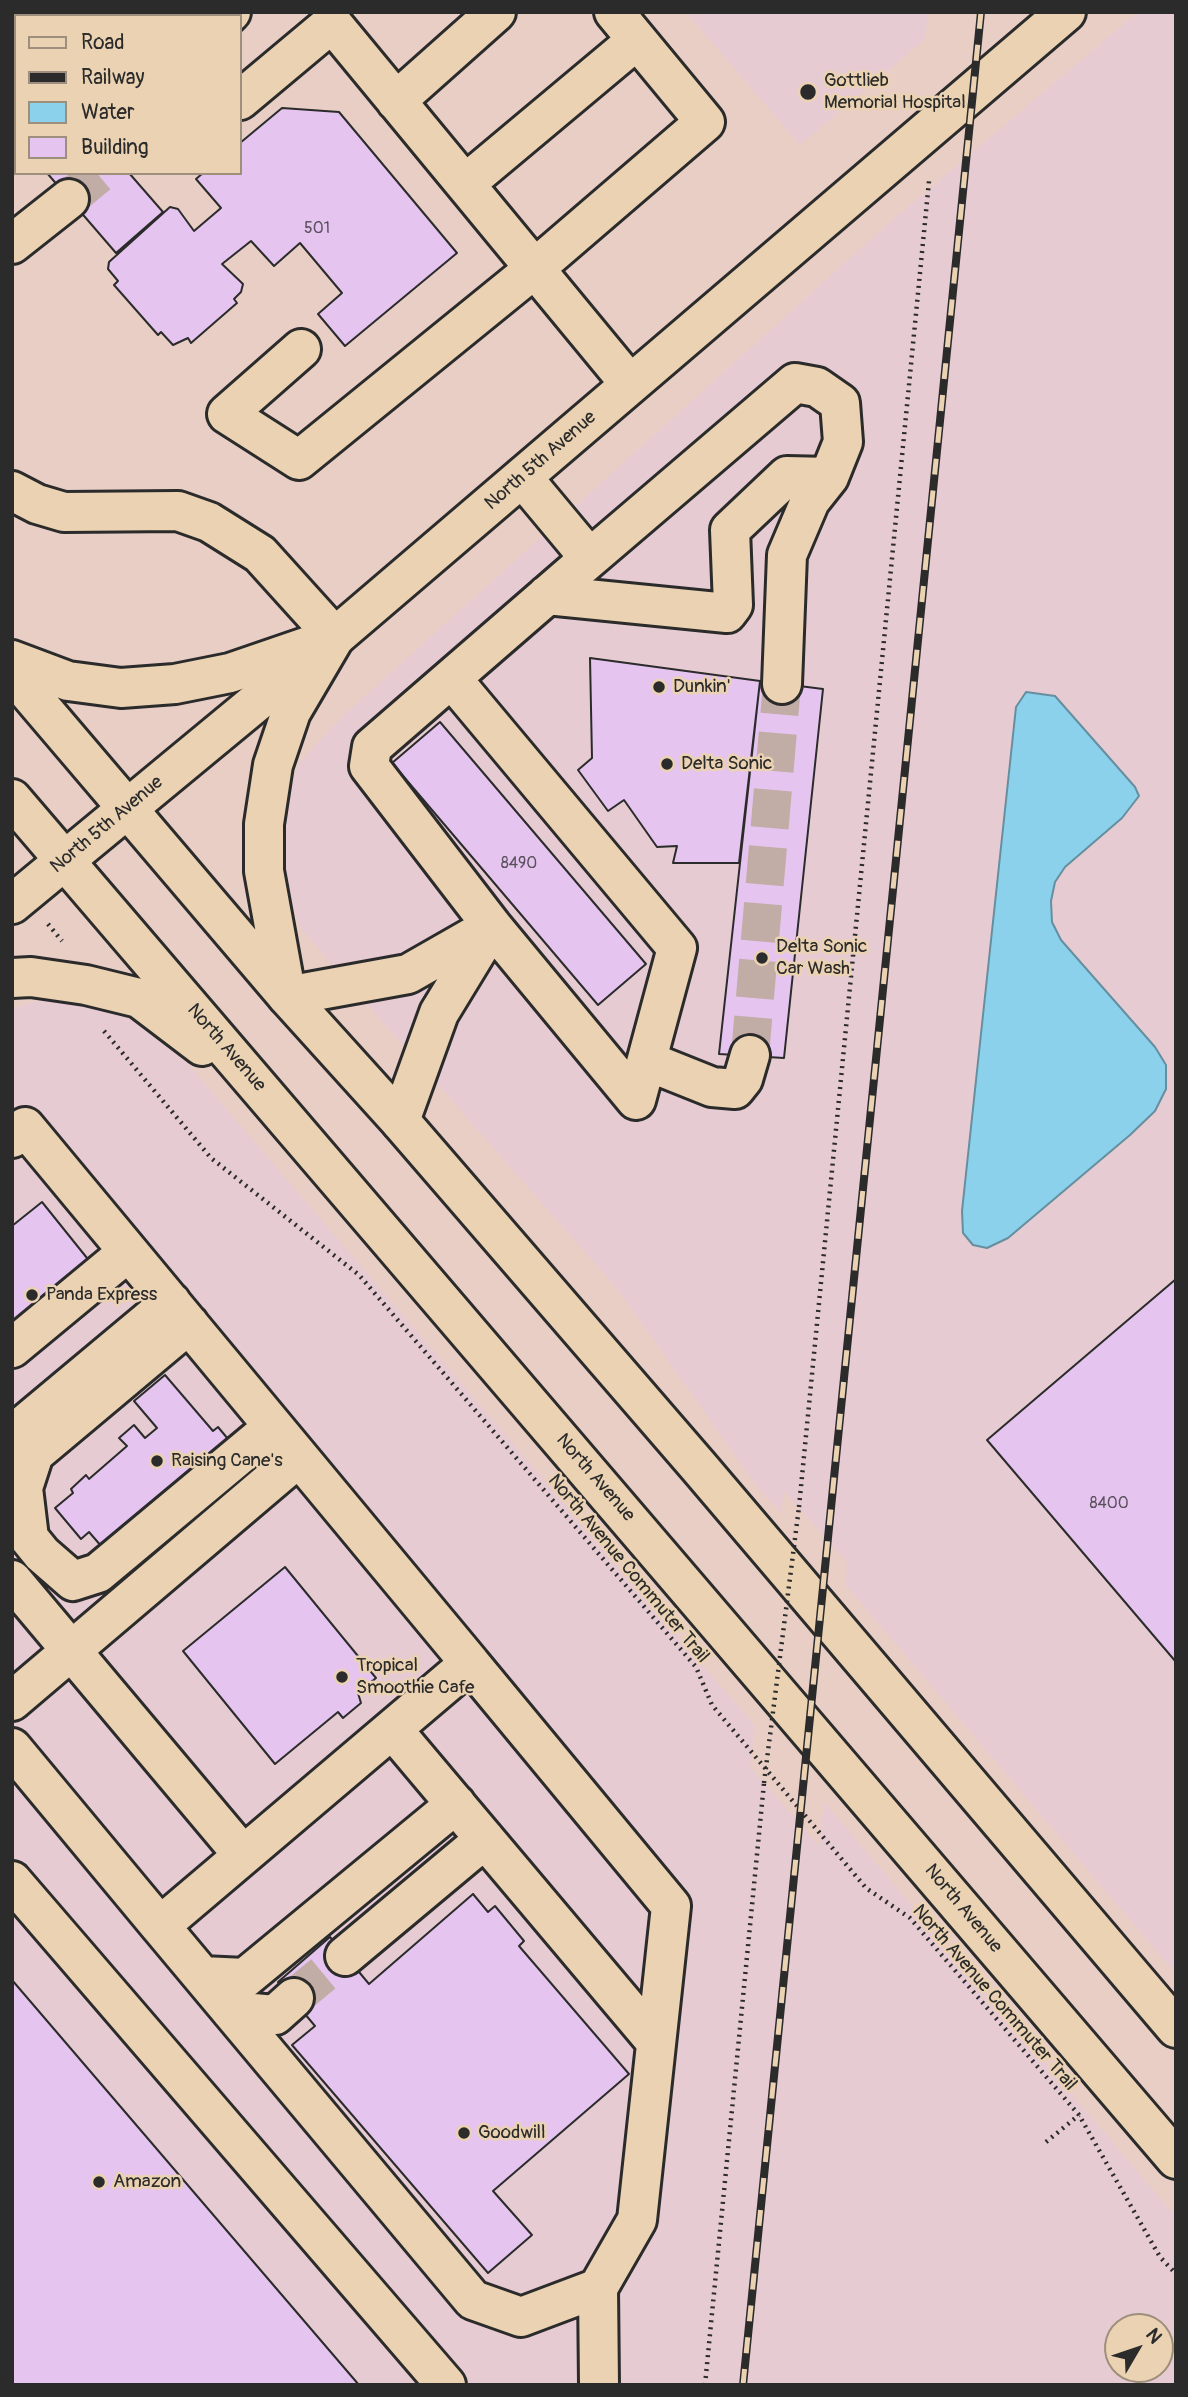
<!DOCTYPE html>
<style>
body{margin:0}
#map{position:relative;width:1188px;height:2397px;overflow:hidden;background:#e8cec5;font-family:Pangolin,sans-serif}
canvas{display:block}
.frame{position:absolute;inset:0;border:14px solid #2b2b2b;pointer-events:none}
.legend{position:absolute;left:14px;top:14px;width:228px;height:161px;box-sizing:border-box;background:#ead2b2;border:2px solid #9e8f7c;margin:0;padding:9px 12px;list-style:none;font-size:21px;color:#2b2b2b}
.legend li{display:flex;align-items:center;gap:14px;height:35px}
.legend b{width:35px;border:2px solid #9e8f7c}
.north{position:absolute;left:1104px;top:2313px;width:70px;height:70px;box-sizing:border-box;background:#ead2b2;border:2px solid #9e8f7c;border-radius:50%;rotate:51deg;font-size:19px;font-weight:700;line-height:28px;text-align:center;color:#2b2b2b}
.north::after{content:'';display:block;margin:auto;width:24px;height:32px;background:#2b2b2b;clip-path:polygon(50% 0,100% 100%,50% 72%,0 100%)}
</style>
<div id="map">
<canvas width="1188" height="2397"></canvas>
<div class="frame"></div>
<ul class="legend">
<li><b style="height:9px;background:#ead2b2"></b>Road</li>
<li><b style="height:9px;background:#2b2b2b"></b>Railway</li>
<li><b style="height:19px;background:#8bd1ec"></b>Water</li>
<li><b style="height:19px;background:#e5c4f0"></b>Building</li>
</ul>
<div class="north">N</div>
</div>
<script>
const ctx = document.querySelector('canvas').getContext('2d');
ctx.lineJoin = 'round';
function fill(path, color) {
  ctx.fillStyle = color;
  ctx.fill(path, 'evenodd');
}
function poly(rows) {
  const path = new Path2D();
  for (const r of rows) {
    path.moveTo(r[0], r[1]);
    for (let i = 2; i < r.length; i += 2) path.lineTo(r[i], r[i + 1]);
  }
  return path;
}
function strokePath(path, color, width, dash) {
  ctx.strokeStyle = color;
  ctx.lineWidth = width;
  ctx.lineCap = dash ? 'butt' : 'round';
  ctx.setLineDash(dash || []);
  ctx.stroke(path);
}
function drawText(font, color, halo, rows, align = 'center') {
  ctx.font = font + ' Pangolin,sans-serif';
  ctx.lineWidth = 5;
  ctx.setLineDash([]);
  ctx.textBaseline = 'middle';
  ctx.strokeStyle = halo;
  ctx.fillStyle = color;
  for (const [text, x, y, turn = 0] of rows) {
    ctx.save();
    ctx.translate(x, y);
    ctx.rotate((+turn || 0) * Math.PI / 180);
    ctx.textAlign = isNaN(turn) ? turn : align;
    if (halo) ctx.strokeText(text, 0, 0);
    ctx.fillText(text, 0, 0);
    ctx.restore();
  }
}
const built = poly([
 [686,12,928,12,925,39,800,145],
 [1138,12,1176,12,1176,1974,845,1584,847,1562,784,1491,781,1512,758,1488,619,1291,301,929,283,883,280,820,298,764,343,716,889,223],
 [52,996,125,1012,187,1063,755,1726,750,1767,819,1846,824,1802,1176,2217,1176,2385,12,2385,12,1009],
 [1118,2327,1160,2327,1160,2369,1118,2369]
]);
const water = poly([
 [1026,692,1055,696,1135,787,1139,796,1122,818,1065,867,1055,882,1051,901,1052,922,1061,940,1155,1047,1166,1065,1166,1089,1155,1111,1130,1135,1008,1238,987,1248,973,1245,963,1233,962,1211,1016,707,1026,692]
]);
const building = poly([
 [282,108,339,112,457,253,345,346,318,314,342,293,300,243,274,266,251,241,222,264,243,284,241,292,234,299,237,303,191,343,188,338,173,345,161,332,158,335,114,285,118,281,108,269,109,262,170,207,178,209,194,231,221,208,196,179,203,173,240,173,240,143,282,108],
 [47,173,129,173,163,212,116,253,47,173],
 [590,658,760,681,739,863,673,863,677,846,657,847,624,800,608,811,578,770,592,758,590,658],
 [760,681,823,689,784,1058,719,1054,760,681],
 [440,722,646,964,598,1005,392,763,440,722],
 [42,1202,91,1263,12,1327,12,1226,42,1202],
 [1176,1279,1176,1662,987,1440,1176,1279],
 [165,1375,213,1431,218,1427,228,1439,102,1547,89,1532,81,1539,55,1508,73,1493,71,1489,86,1475,89,1479,127,1446,119,1438,134,1425,145,1438,157,1428,134,1401,165,1375],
 [285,1567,376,1678,358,1693,361,1703,343,1718,338,1712,275,1764,183,1651,285,1567],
 [473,1894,488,1912,495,1906,524,1941,519,1946,629,2074,493,2191,532,2235,488,2273,292,2045,315,2026,278,1982,330,1937,369,1984,473,1894],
 [12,1980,359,2385,12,2385,12,1980]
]);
const minorTunnel = poly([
 [69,199,100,173],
 [750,1055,782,684],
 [294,1998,345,1956]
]);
const path = poly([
 [48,924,62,941],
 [104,1031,211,1158,359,1275,696,1667,712,1705,866,1888,910,1918,1079,2115,1160,2257,1176,2274],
 [799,1507,929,181],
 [1046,2142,1079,2115],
 [705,2385,764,1783]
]);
const minor = poly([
 [98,16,102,12],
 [227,16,231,12],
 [12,88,16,85],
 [240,100,332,23,630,384],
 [396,101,496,12],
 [465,184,637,40],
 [12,244,69,199],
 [301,349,227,414,299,460,534,269,705,122,614,12],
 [12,491,37,504,64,512,178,511,209,522,260,554,335,637],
 [582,565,795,383,817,387,840,403,843,442,829,477,810,501,787,555,782,684],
 [547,595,727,613,733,605,730,530,787,476,829,477],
 [452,679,677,948,636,1100,492,926,369,766,372,747,582,565,582,549,522,477],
 [12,904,335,637,1066,12],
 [287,996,408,974,492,926],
 [647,1061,712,1087,735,1089,743,1079,750,1055],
 [400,1121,439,1013,489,931],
 [12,1138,25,1127,470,1663,160,1926,12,1748],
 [189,1324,34,1454,23,1488,29,1538,42,1554,73,1581,98,1573,273,1427],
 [12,1348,128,1252],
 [12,1435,171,1302],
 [12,1580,243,1855],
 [470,1663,671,1906,637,2220,598,2288,599,2385],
 [12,1701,299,1457],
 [393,1730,655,2041],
 [12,1881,446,2385],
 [160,1926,473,2300,521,2317,598,2288],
 [345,1956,485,1839],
 [202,1976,245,1978,456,1804],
 [231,2011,275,2015,294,1998]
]);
const major = poly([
 [12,660,68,681,121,688,175,684,230,673,335,637],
 [12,673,287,996,400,1121,699,1467,1176,2028],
 [12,799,1176,2159],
 [12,978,31,977,86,985,139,998,202,1046],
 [286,992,264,871,264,824,273,765,291,712,335,637]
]);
const rail = poly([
 [743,2385,981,12]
]);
const pathBridge = poly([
 [764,1783,799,1507]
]);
const markers = [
 [808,92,9,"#2b2b2b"],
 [659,687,7,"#2b2b2b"],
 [667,764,7,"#2b2b2b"],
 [762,958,7,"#2b2b2b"],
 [32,1295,7,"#2b2b2b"],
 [157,1461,7,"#2b2b2b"],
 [342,1677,7,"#2b2b2b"],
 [464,2133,7,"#2b2b2b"],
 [99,2182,7,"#2b2b2b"]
];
const numberNames = [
 ["501",317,229],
 ["8490",519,864],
 ["8400",1109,1504]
];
const poiNames = [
 ["Gottlieb",824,81],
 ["Memorial Hospital",824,103],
 ["Dunkin'",673,687],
 ["Delta Sonic",681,764],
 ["Delta Sonic",776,947],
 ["Car Wash",776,969],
 ["Panda Express",46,1295],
 ["Raising Cane's",171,1461],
 ["Tropical",356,1666],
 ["Smoothie Cafe",356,1688],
 ["Goodwill",478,2133],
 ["Amazon",113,2182]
];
const streetNames = [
 ["North 5th Avenue",541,461,-41],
 ["North 5th Avenue",107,825,-40],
 ["North Avenue",226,1048,49],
 ["North Avenue",595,1478,49],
 ["North Avenue Commuter Trail",628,1569,50],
 ["North Avenue",963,1909,50],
 ["North Avenue Commuter Trail",994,1998,49]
];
fill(built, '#e7cbd2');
fill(water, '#8bd1ec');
strokePath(water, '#658f9f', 2);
fill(building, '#e5c4f0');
strokePath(building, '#2b2b2b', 2);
strokePath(minorTunnel, '#c2ada6', 38, [38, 19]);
strokePath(minor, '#2b2b2b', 44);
strokePath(major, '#2b2b2b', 44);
strokePath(path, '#2b2b2b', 4.5, [2, 5]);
strokePath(minor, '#ead2b2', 38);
strokePath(major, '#ead2b2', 38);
strokePath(rail, '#2b2b2b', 8);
strokePath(rail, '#ead2b2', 5, [16]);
strokePath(pathBridge, '#2b2b2b', 4.5, [2, 5]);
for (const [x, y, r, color] of markers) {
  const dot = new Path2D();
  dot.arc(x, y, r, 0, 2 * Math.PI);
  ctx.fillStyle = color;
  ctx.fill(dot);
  strokePath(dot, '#ead2b2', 2.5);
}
drawText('16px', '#5a515c', null, numberNames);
drawText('19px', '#2b2b2b', '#ead2b2', poiNames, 'left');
drawText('19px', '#2b2b2b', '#ead2b2', streetNames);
</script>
